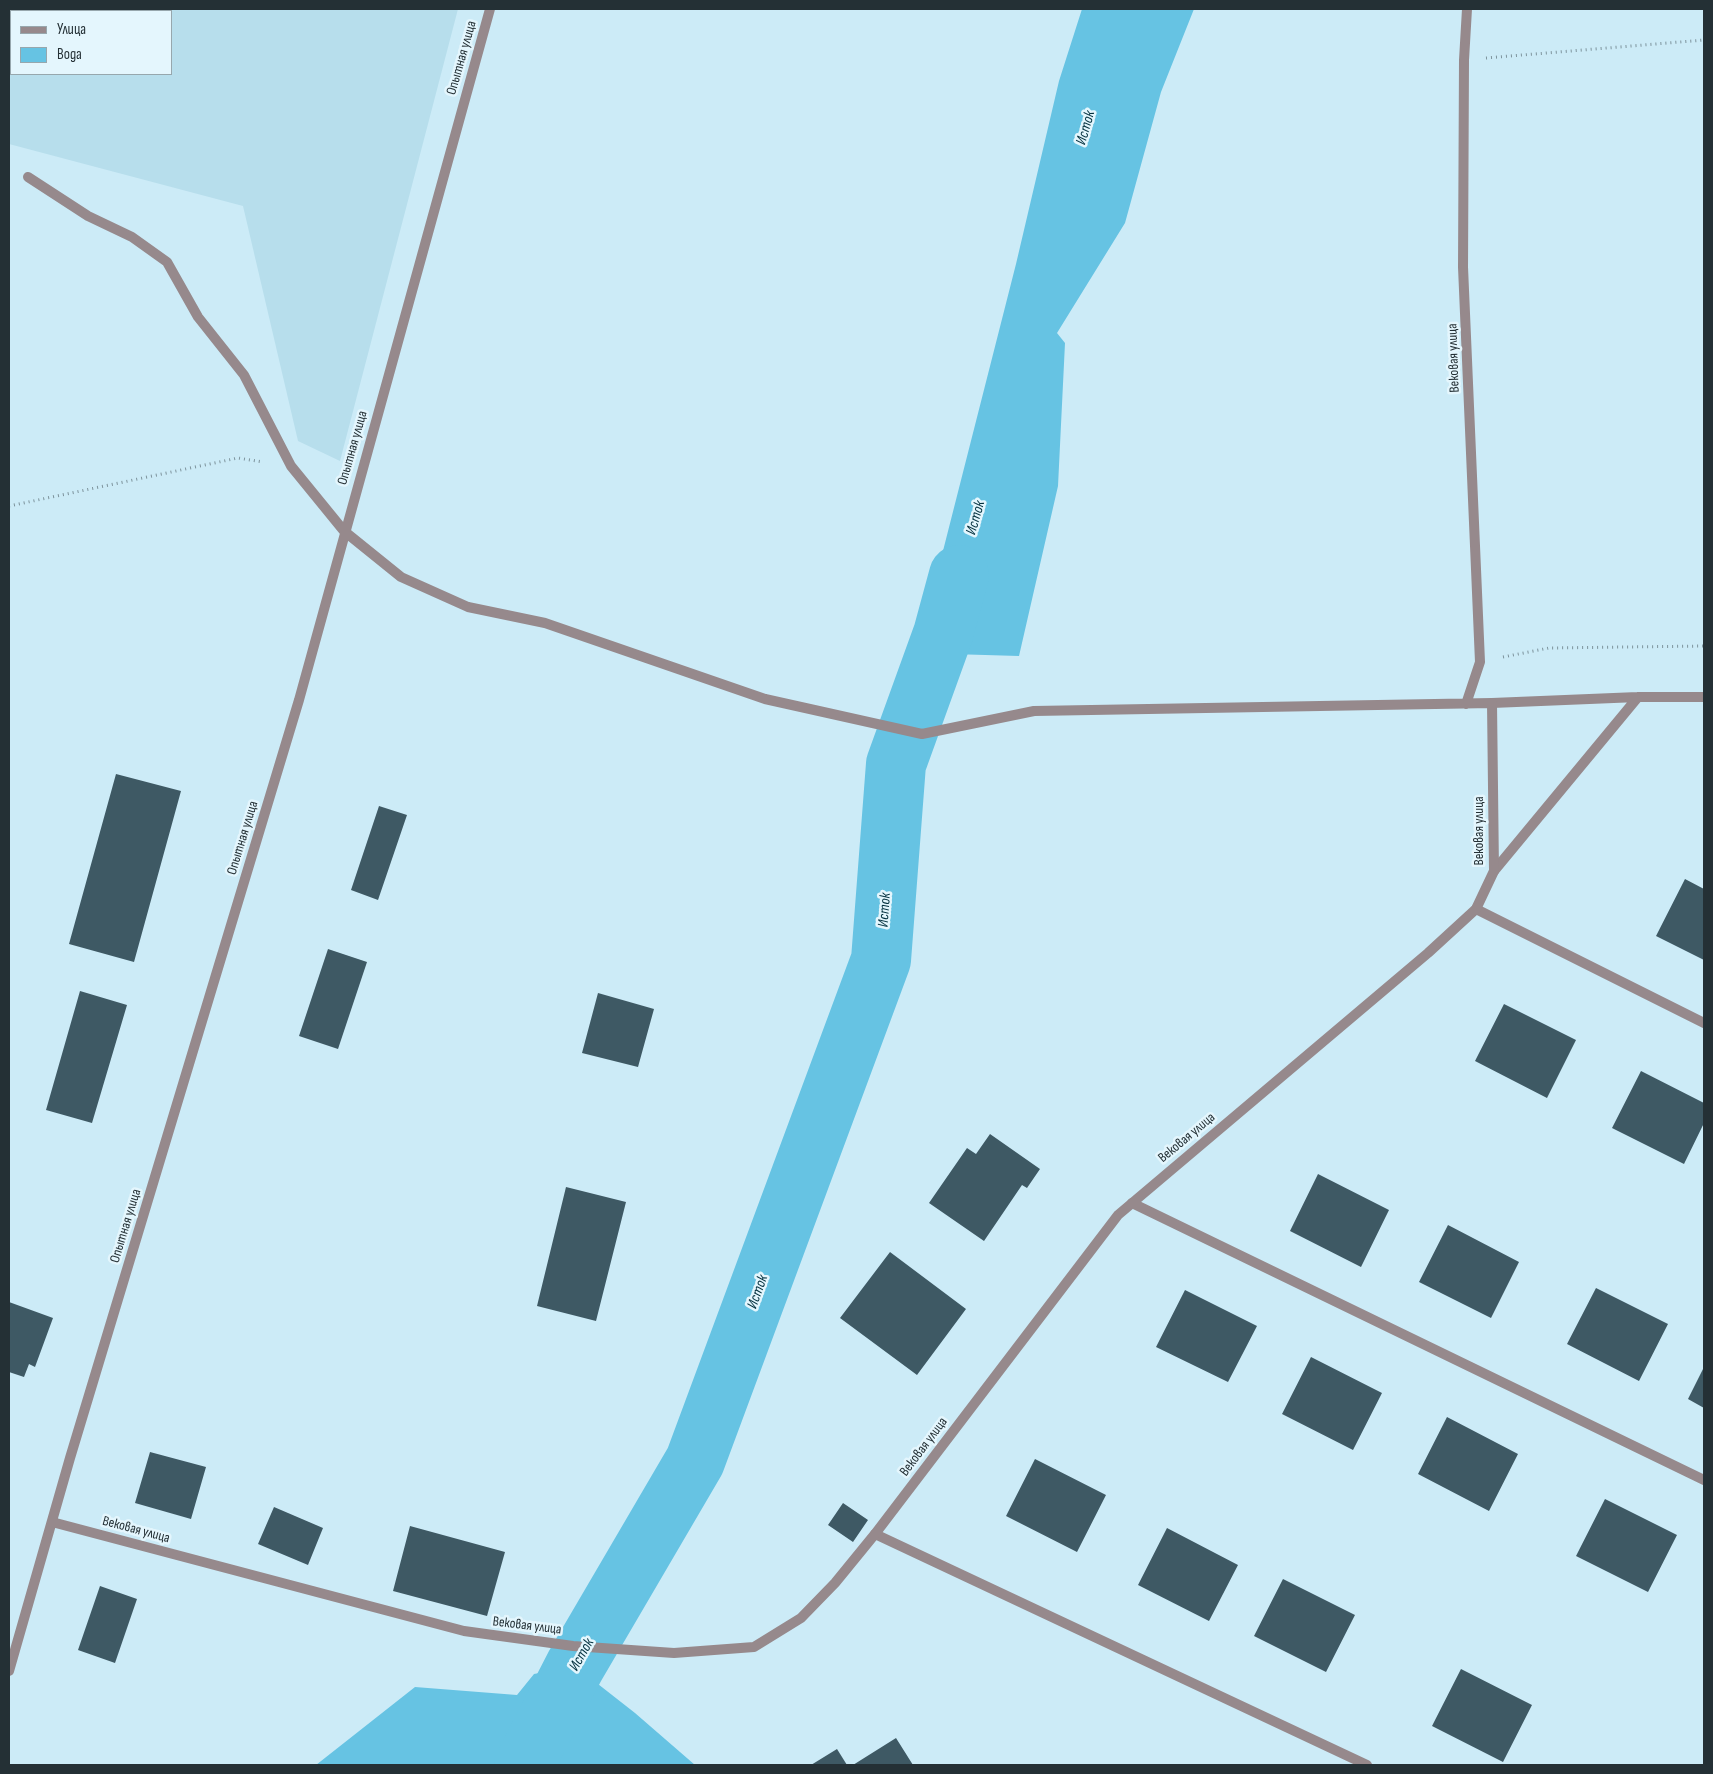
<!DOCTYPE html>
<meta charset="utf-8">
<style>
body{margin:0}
#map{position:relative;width:1713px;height:1774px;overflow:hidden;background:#ccebf7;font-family:"Sofia Sans Condensed",sans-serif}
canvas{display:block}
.frame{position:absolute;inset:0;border:10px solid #243035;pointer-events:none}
.legend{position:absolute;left:10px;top:10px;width:162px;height:65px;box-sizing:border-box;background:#e4f6fd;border:1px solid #97a7ad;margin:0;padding:6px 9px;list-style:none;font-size:15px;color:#243035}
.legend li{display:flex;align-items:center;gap:10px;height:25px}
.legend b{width:25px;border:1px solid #97a7ad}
</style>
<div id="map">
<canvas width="1713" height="1774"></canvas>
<div class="frame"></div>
<ul class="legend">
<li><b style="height:6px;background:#96898c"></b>Улица</li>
<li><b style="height:14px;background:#66c3e3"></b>Вода</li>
</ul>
</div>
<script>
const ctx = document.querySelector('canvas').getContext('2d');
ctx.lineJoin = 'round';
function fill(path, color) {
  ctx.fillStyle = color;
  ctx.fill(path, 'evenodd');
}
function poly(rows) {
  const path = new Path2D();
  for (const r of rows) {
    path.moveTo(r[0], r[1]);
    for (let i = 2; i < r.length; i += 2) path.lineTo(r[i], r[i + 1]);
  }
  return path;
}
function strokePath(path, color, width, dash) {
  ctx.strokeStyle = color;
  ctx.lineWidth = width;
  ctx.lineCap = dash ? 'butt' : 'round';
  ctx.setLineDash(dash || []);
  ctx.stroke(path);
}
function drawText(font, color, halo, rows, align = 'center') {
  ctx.font = font + ' "Sofia Sans Condensed",sans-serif';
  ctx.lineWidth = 5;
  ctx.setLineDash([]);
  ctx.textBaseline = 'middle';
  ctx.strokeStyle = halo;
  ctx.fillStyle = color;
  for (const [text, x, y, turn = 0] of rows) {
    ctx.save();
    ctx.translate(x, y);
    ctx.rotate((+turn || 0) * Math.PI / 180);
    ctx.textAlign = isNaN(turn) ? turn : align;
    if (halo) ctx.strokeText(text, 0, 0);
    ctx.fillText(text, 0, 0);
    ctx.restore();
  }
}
const built = poly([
 [9,9,458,9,340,461,298,441,243,206,9,144],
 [11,11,171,11,171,74,11,74]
]);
const water = poly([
 [1082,9,1194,9,1161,92,1125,223,1057,333,1065,343,1058,486,1019,656,917,653,1016,264,1059,81],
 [575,1666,635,1713,695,1765,316,1765,415,1687,517,1695,534,1674]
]);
const river = poly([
 [524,1765,575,1666,695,1461,881,960,896,764,943,634,959,575]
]);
const building = poly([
 [116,774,181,791,134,962,69,944],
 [379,806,407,815,378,900,351,890],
 [1685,879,1704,889,1704,960,1656,936],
 [328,949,367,962,338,1049,299,1036],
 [80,991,127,1005,92,1123,46,1110],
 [598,993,654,1009,638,1067,582,1053],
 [1504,1004,1576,1040,1547,1098,1475,1061],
 [1641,1071,1704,1103,1704,1123,1684,1164,1612,1128],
 [990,1134,1040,1169,1027,1188,1022,1185,984,1241,929,1203,967,1148,976,1154],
 [1318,1174,1389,1210,1361,1267,1290,1231],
 [566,1187,626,1202,596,1321,537,1306],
 [1448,1225,1519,1262,1491,1318,1419,1282],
 [890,1252,966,1309,917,1375,840,1318],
 [1596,1288,1668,1324,1639,1381,1567,1344],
 [1185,1290,1257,1326,1228,1382,1156,1347],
 [9,1302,53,1318,35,1367,29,1364,24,1377,9,1372],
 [1311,1357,1382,1393,1353,1450,1282,1414],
 [1704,1367,1704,1408,1688,1399],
 [1447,1417,1518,1454,1489,1511,1418,1474],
 [150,1452,206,1467,191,1519,135,1503],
 [1035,1459,1106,1495,1077,1552,1006,1516],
 [1605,1499,1677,1535,1648,1592,1576,1556],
 [843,1503,868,1520,853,1542,828,1525],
 [274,1507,323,1528,308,1565,258,1544],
 [410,1526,505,1552,487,1616,393,1591],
 [1167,1528,1238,1565,1209,1621,1138,1585],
 [1283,1579,1355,1615,1326,1672,1254,1636],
 [100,1586,137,1599,115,1663,78,1650],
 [1461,1669,1532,1705,1503,1762,1432,1726],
 [896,1738,913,1765,853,1765],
 [837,1749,847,1765,811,1765]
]);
const path = poly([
 [1486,58,1704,40],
 [9,506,238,458,263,462],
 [1503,657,1549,648,1704,646]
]);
const lane = poly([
 [1492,703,1638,697,1704,697],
 [1494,871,1638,697],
 [1476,909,1704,1023],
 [1132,1203,1704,1480],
 [875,1534,1367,1765]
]);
const street = poly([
 [28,177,88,216,132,237,167,262,198,317,244,375,291,466,344,531,401,577,468,607,545,623,765,699,922,734,1034,711,1492,703,1494,871,1476,909,1428,953,1118,1215,875,1534,835,1583,801,1618,754,1647,674,1653,573,1646,464,1631,52,1522],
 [1466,704,1480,662,1463,267,1464,60,1467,9],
 [9,1671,70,1458,299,700,490,9]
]);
const streetNames = [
 ["Опытная улица",462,58,-74],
 ["Вековая улица",1454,358,-92],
 ["Опытная улица",353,448,-74],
 ["Вековая улица",1479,831,-90],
 ["Опытная улица",243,838,-73],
 ["Вековая улица",1187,1138,-40],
 ["Опытная улица",126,1226,-73],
 ["Вековая улица",924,1447,-53],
 ["Вековая улица",136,1530,15],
 ["Вековая улица",527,1626,7]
];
const waterNames = [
 ["Исток",1086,128,-74],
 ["Исток",976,518,-74],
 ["Исток",885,910,-86],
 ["Исток",758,1292,-70],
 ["Исток",582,1655,-60]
];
fill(built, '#b7deec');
fill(water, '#66c3e3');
strokePath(river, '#66c3e3', 60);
fill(building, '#3e5964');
strokePath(path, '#7d939c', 3, [1, 4]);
strokePath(lane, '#96898c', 10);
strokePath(street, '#96898c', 10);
drawText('14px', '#243035', '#e4f6fd', streetNames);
drawText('italic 15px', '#022f3d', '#e4f6fd', waterNames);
</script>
